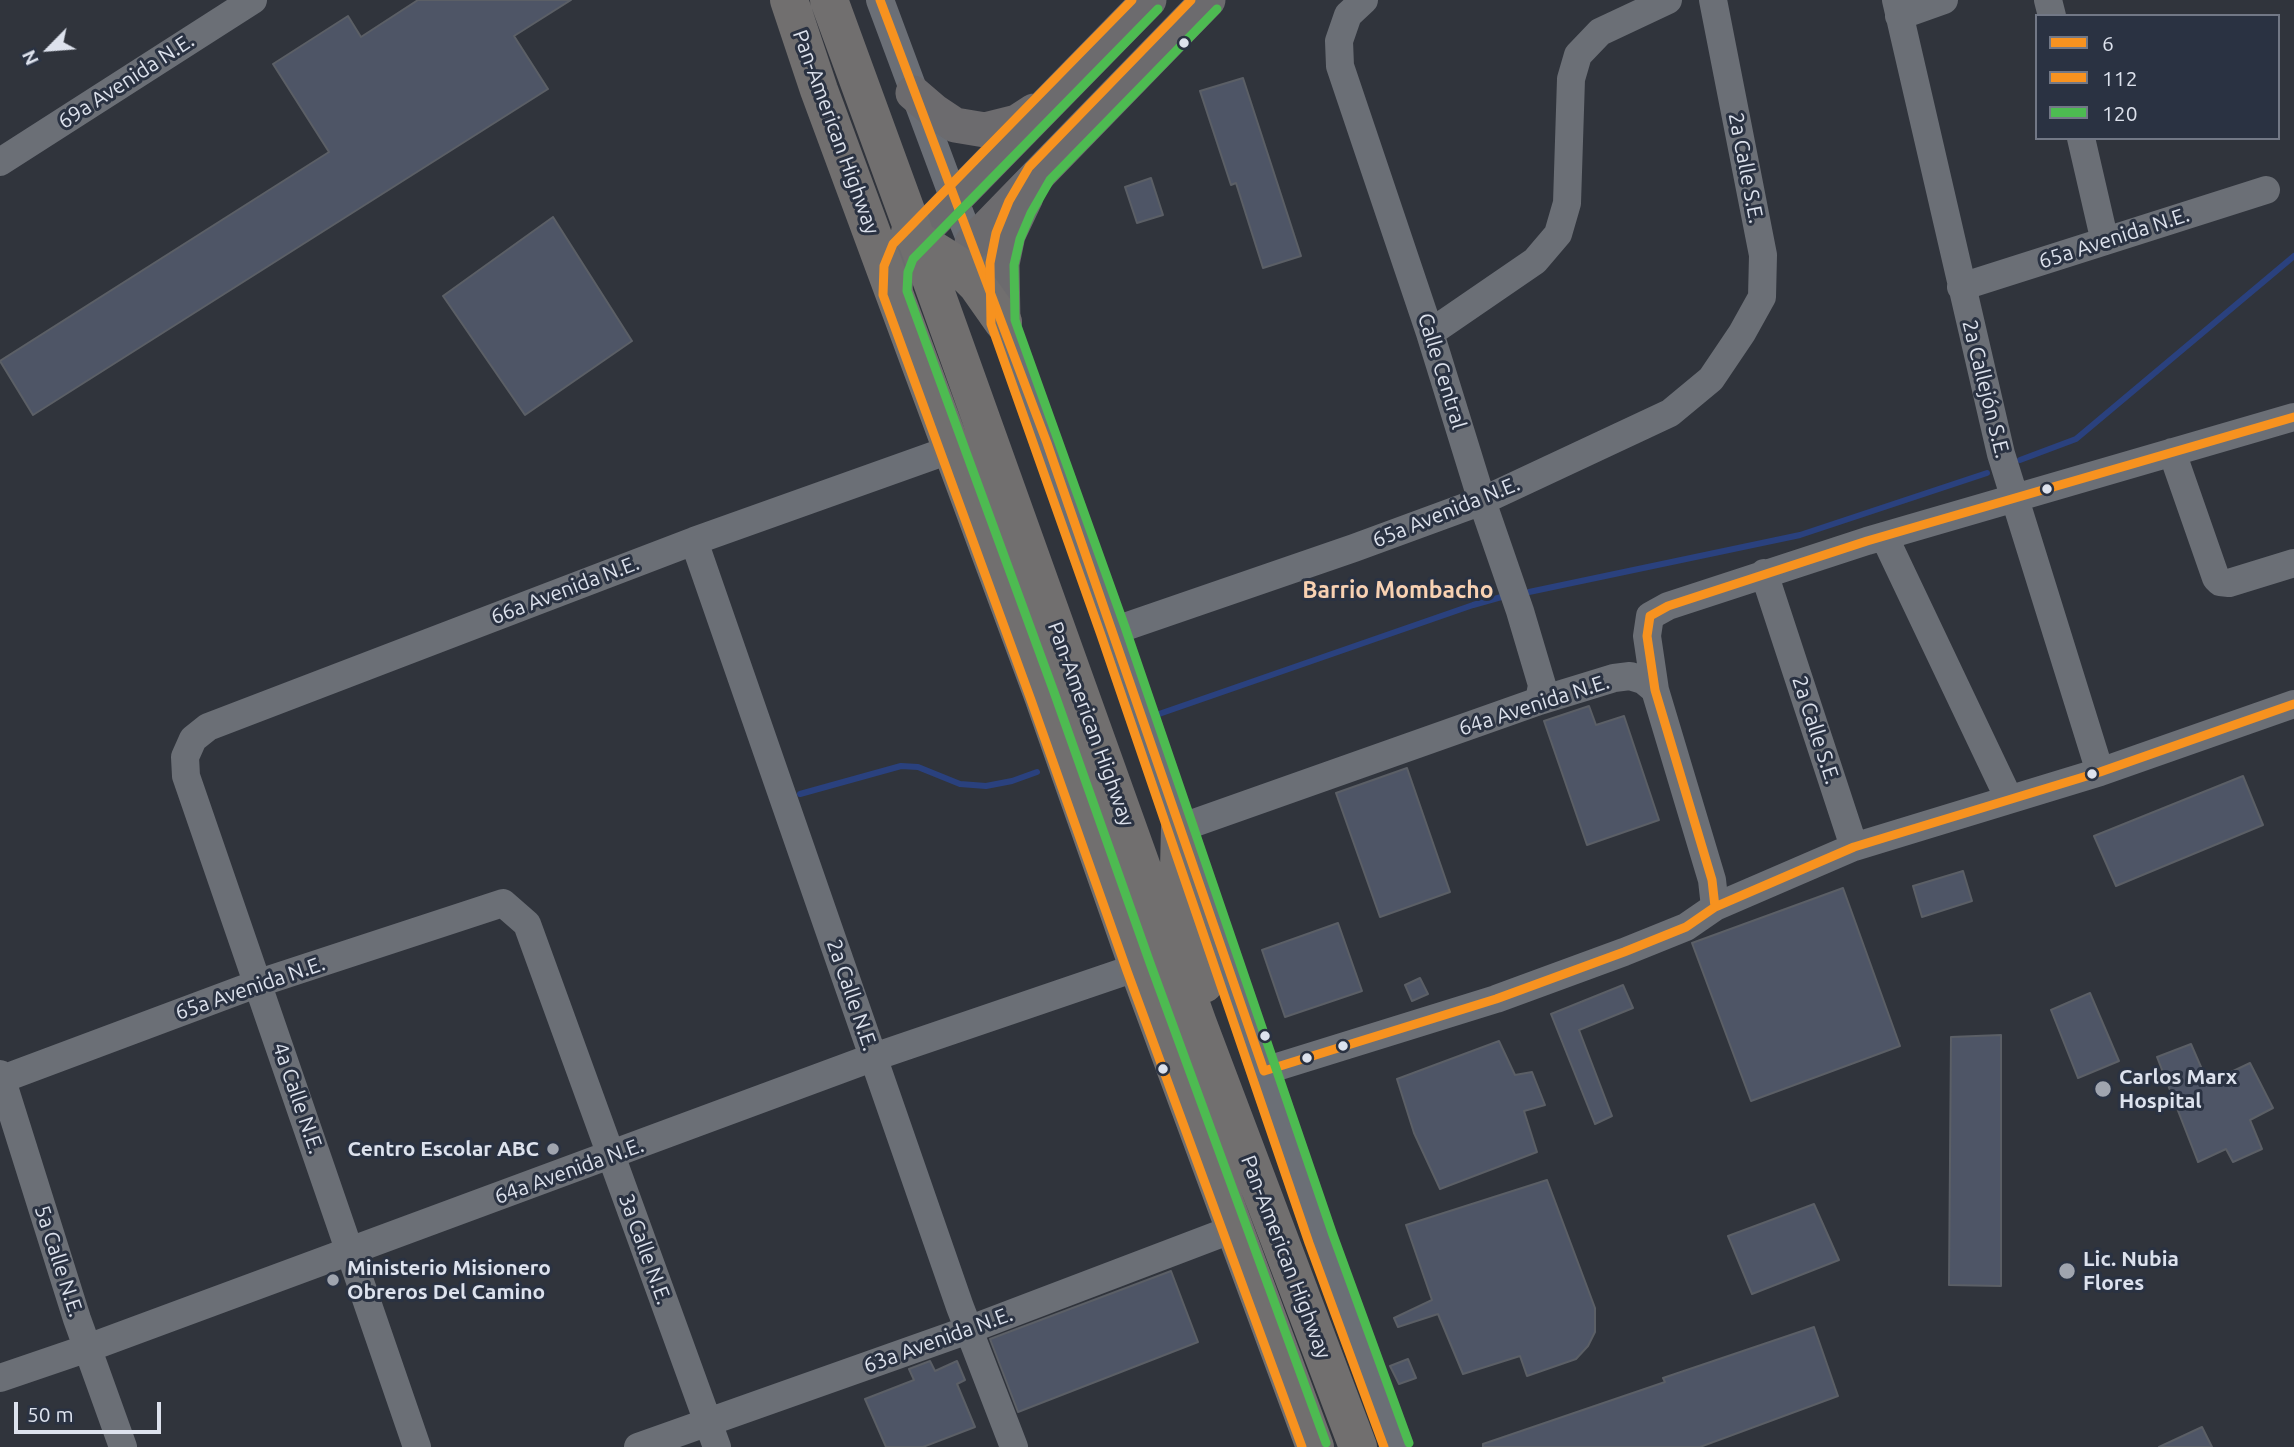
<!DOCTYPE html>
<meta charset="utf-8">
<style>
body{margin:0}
#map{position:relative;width:2294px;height:1447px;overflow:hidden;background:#30343c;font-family:Ubuntu,sans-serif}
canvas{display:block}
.legend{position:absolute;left:2035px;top:14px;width:245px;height:126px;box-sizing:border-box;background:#2a3242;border:2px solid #727886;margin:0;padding:9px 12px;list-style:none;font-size:21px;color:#dde2ed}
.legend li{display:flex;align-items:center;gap:14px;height:35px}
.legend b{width:35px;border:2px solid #727886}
.north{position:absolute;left:14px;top:14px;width:70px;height:70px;-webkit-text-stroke:5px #2a3242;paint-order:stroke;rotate:245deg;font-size:19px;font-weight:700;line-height:28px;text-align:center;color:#dde2ed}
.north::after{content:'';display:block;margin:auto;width:24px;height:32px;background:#dde2ed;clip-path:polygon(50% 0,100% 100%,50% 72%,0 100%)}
.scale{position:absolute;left:14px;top:1402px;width:147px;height:32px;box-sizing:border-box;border:4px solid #dde2ed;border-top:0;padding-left:9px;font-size:21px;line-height:24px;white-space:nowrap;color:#dde2ed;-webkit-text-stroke:5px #2a3242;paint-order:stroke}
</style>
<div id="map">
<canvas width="2294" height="1447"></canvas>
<ul class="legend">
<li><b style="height:9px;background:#f7921f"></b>6</li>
<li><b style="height:9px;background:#f7921f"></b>112</li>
<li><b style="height:9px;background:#4dbb51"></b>120</li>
</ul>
<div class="north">N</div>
<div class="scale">50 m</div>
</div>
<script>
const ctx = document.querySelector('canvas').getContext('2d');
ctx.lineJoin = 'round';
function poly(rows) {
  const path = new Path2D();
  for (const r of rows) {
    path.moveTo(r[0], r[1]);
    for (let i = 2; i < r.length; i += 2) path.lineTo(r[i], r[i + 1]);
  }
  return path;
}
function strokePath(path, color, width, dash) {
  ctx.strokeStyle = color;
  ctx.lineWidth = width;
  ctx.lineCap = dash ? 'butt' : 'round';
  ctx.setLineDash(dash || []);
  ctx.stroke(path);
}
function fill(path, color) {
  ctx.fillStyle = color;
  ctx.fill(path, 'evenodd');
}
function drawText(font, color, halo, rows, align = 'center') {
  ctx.font = font + ' Ubuntu,sans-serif';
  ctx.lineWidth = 6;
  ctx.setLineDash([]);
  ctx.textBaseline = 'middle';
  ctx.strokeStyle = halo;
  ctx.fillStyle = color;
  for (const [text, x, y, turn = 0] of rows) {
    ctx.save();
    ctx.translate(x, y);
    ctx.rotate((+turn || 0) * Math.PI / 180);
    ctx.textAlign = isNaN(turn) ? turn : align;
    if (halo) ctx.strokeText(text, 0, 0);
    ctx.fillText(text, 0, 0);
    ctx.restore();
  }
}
const stream = poly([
 [2020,460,2076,439,2294,256],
 [1529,592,1800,535,1987,473],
 [1159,714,1473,605,1505,596],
 [800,794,901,766,918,767,960,784,986,786,1012,781,1037,772]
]);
const building = poly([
 [418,0,571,0,514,36,548,89,33,415,0,361,329,152,273,64,348,16,361,37,418,0],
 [1243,78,1301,256,1263,268,1236,183,1231,185,1200,91,1243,78],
 [1151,178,1163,215,1137,223,1125,187,1151,178],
 [553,217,632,341,525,415,443,296,553,217],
 [1589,706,1596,725,1624,716,1659,820,1587,845,1544,721,1589,706],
 [1407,768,1450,892,1380,917,1336,793,1407,768],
 [2243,776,2263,825,2116,886,2094,836,2243,776],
 [1963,871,1972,901,1922,917,1913,886,1963,871],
 [1843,888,1900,1046,1751,1101,1692,943,1843,888],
 [1338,923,1362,991,1285,1017,1262,950,1338,923],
 [1420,978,1428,994,1412,1001,1405,985,1420,978],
 [1623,985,1633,1008,1579,1030,1612,1116,1595,1124,1551,1014,1623,985],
 [2090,993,2119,1061,2078,1078,2051,1010,2090,993],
 [2001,1035,2001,1286,1949,1285,1951,1037,2001,1035],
 [1499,1041,1515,1075,1532,1072,1545,1105,1524,1111,1537,1152,1440,1189,1414,1133,1397,1079,1499,1041],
 [2191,1044,2208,1083,2250,1063,2273,1108,2250,1120,2262,1149,2233,1162,2226,1149,2198,1162,2157,1057,2191,1044],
 [1547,1180,1595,1308,1595,1332,1588,1346,1576,1359,1527,1376,1520,1356,1463,1374,1438,1314,1398,1327,1394,1318,1432,1300,1406,1225,1547,1180],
 [1814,1204,1839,1260,1752,1294,1728,1236,1814,1204],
 [1171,1271,1198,1342,1018,1412,990,1339,1171,1271],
 [1814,1327,1838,1396,1700,1447,1483,1447,1483,1444,1665,1382,1663,1378,1814,1327],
 [1408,1359,1416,1378,1399,1384,1390,1366,1408,1359],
 [930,1361,935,1371,957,1361,965,1380,957,1384,975,1427,923,1447,886,1447,865,1399,914,1380,909,1369,930,1361],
 [2202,1427,2212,1447,2159,1447,2202,1427]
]);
const minor = poly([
 [880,0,954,199,978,259],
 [1364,0,1348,15,1339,41,1340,66,1430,333,1482,501,1520,611,1542,685,1539,701],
 [1896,0,2001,454,2100,772],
 [2048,0,2052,16],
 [1899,16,1944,0],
 [2081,138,2102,229,2107,240],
 [0,162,253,0],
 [1961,287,2266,190],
 [996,304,1113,631,1321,1239,1397,1447],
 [1430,333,1535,261,1558,234,1567,203,1571,79,1578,55,1600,32,1668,0],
 [2172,452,2216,578,2220,582,2229,583,2294,563],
 [1884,536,2009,799],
 [694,541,960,1307,1014,1447],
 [1764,573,1854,847],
 [1113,631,1354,548,1482,501,1670,413,1711,379,1742,333,1762,297,1763,255,1713,0],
 [1180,828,1539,701,1614,678,1630,676,1643,680,1655,690],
 [1715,907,1712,880,1655,690,1647,636,1650,616,1668,606,1867,541,2294,417],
 [1264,1071,1496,999,1624,952,1686,927,1715,907,1854,847,2100,772,2294,704],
 [0,1074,77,1319,123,1447],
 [0,1080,259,983,503,903,527,924,717,1447],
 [0,1378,88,1348,874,1057,1138,967],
 [417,1447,186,776,185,757,193,739,208,727,550,596,694,541,952,449],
 [638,1447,968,1330,1236,1228]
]);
const major = poly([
 [913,93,934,111,955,125,985,130,1017,122,1034,111],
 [972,243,1208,0],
 [895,293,896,269,903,252,1149,0],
 [1003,322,1002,264,1008,235,1026,197]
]);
const highway = poly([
 [789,0,819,90,1043,696,1138,967,1315,1447],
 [829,0,931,279,1198,1024,1358,1447],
 [910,232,916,239,956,264,977,285,1003,322],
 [1180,828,1179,869,1204,984]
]);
const bus1 = poly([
 [880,0,1047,443,1264,1071],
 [1715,907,1712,880,1655,690,1647,636,1650,616,1668,606,1867,541,2294,417],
 [1264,1071,1496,999,1624,952,1686,927,1715,907,1854,847,2100,772,2294,704]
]);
const bus2 = poly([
 [1132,0,893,244,884,266,883,295,1031,700,1127,971,1302,1447],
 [1191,0,1029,167,1009,201,996,233,990,263,991,324,1101,635,1309,1243,1384,1447]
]);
const bus3 = poly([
 [1158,9,913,259,908,272,907,291,1054,692,1150,963,1326,1443],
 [1217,9,1050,180,1031,213,1020,239,1014,265,1015,320,1125,627,1333,1235,1409,1443]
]);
const markers = [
 [1184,43,6,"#dde2ed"],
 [2047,489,6,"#dde2ed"],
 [2092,774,6,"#dde2ed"],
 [1265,1036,6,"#dde2ed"],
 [1343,1046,6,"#dde2ed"],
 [1307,1058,6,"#dde2ed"],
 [1163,1069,6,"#dde2ed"],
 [2103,1089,9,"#a0a5af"],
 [553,1149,7,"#a0a5af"],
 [2067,1271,9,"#a0a5af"],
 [333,1280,7,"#a0a5af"]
];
const streetNames = [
 ["69a Avenida N.E.",126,81,-33],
 ["Pan-American Highway",836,132,70],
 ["2a Calle S.E.",1746,168,79],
 ["65a Avenida N.E.",2114,238,-18],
 ["Calle Central",1442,371,73],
 ["2a Callejón S.E.",1986,389,76],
 ["65a Avenida N.E.",1446,512,-22],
 ["66a Avenida N.E.",565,590,-21],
 ["64a Avenida N.E.",1534,705,-18],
 ["Pan-American Highway",1091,724,70],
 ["2a Calle S.E.",1816,730,72],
 ["65a Avenida N.E.",250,988,-19],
 ["2a Calle N.E.",852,995,71],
 ["4a Calle N.E.",298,1098,71],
 ["64a Avenida N.E.",569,1171,-20],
 ["3a Calle N.E.",645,1249,70],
 ["Pan-American Highway",1286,1257,69],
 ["5a Calle N.E.",59,1261,72],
 ["63a Avenida N.E.",938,1340,-20]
];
const poiNames = [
 ["Carlos Marx",2119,1077],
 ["Hospital",2119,1101],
 ["Centro Escolar ABC",539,1149,"right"],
 ["Lic. Nubia",2083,1259],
 ["Flores",2083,1283],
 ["Ministerio Misionero",347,1268],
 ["Obreros Del Camino",347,1292]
];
const neighbourhoodNames = [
 ["Barrio Mombacho",1398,590]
];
strokePath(stream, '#2a417e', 6);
fill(building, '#4e5566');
strokePath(building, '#5b5f66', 2);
strokePath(minor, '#6b6f76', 28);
strokePath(major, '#6c6b6e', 35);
strokePath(highway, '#716f6f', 38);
strokePath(bus1, '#f7921f', 9);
strokePath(bus2, '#f7921f', 9);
strokePath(bus3, '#4dbb51', 9);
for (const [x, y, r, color] of markers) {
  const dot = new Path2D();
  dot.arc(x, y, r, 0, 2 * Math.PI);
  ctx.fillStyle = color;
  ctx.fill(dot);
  strokePath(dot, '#2a3242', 2.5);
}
drawText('21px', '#dde2ed', '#2a3242', streetNames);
drawText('bold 21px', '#dde2ed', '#2a3242', poiNames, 'left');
drawText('bold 23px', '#f8d1b2', '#2a3242', neighbourhoodNames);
</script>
